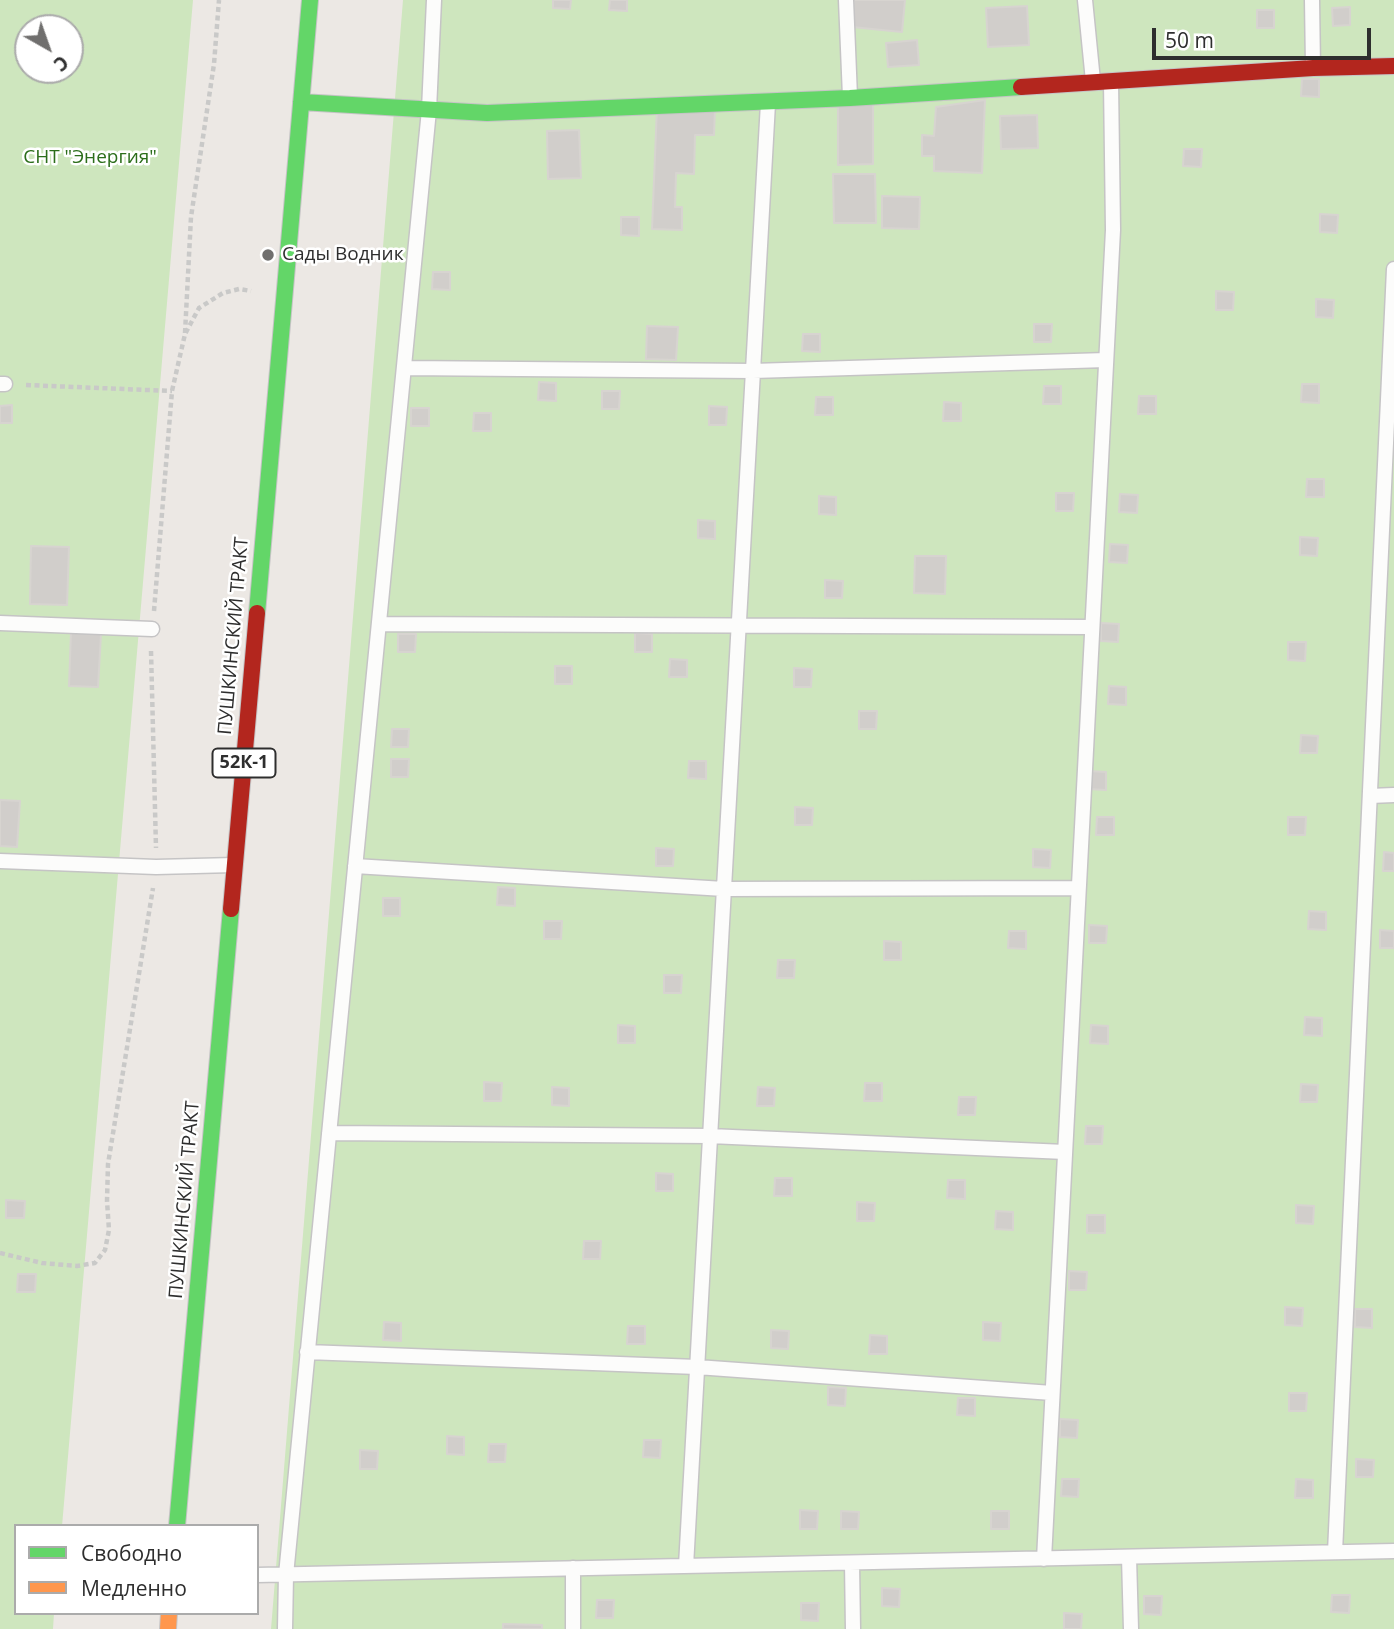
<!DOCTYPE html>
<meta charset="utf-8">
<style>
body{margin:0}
#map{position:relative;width:1394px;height:1629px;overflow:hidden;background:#ece8e4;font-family:"Open Sans",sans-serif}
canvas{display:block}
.legend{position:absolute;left:14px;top:1524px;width:245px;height:91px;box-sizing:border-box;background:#fff;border:2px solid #ababab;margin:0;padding:9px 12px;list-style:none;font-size:21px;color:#2e2e2e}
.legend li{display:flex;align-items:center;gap:14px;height:35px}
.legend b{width:35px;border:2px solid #ababab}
.north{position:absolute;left:14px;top:14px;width:70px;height:70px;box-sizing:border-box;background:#fff;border:2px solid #ababab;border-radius:50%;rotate:140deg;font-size:19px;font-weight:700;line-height:28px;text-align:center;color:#2e2e2e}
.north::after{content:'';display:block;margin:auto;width:24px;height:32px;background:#706f6e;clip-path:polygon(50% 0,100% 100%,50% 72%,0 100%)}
.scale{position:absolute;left:1152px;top:28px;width:219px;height:32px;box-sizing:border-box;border:4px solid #2e2e2e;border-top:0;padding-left:9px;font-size:21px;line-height:24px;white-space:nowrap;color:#2e2e2e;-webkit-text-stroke:5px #fff;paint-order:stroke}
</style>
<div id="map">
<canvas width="1394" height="1629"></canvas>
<ul class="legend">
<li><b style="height:9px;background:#63d668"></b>Свободно</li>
<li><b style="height:9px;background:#ff974d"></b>Медленно</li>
</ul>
<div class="north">С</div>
<div class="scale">50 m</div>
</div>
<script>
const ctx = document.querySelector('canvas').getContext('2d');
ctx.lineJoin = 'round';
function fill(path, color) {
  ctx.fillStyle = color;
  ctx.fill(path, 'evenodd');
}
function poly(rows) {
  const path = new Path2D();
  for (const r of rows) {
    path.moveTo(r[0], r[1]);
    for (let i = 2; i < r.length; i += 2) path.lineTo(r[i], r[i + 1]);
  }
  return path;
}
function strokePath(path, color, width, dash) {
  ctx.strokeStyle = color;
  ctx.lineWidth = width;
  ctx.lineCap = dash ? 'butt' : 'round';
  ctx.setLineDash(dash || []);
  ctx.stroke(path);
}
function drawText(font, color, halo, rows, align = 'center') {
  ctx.font = font + ' "Open Sans",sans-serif';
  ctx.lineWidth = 5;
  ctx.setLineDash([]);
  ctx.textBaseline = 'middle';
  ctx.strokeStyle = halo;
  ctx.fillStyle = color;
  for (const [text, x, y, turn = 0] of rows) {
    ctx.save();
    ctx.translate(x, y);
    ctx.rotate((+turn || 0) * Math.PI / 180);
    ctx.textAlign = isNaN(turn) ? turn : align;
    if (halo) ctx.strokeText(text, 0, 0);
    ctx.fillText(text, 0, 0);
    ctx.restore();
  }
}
const green = poly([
 [0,0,193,0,62,1526,16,1526,16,1613,54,1613,53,1629,0,1629],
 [28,28,70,28,70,70,28,70],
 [403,0,1394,0,1394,1629,271,1629]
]);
const building = poly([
 [553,0,571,0,570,9,553,8,553,0],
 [610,0,627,0,627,11,609,10,610,0],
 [854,0,905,0,902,32,852,27,854,0],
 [1027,6,1029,45,988,47,986,8,1027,6],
 [1350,7,1350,25,1333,26,1332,8,1350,7],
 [1257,10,1274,10,1274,28,1257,28,1257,10],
 [917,40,919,65,888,67,886,43,917,40],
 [1302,79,1319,79,1319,97,1301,96,1302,79],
 [985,100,982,173,934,171,934,156,922,156,922,135,934,136,936,107,985,100],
 [838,104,873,104,873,164,838,165,838,104],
 [657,107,715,109,714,135,695,135,694,174,676,173,675,207,682,207,682,230,652,229,657,107],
 [1037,115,1038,148,1001,149,1000,116,1037,115],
 [579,130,581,178,548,179,547,131,579,130],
 [1184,149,1202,149,1201,167,1183,166,1184,149],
 [833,174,875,174,876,223,834,223,833,174],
 [882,196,920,197,919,229,882,228,882,196],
 [1320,214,1338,215,1337,233,1320,232,1320,214],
 [621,217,639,217,639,236,621,235,621,217],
 [433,272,450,272,450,290,432,289,433,272],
 [1216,291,1234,292,1233,310,1216,310,1216,291],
 [1316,299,1334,300,1333,318,1316,317,1316,299],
 [1034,324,1052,324,1051,342,1034,342,1034,324],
 [647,326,678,327,676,360,646,359,647,326],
 [803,334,820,334,820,352,802,351,803,334],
 [539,382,556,383,556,401,538,400,539,382],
 [1302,384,1319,384,1319,403,1301,402,1302,384],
 [1044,386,1061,386,1061,404,1043,404,1044,386],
 [602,391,620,391,619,409,602,409,602,391],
 [1139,396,1156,396,1156,414,1138,414,1139,396],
 [816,397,833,397,833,415,815,415,816,397],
 [944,402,961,403,961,421,943,421,944,402],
 [12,405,12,423,0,423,0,406,12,405],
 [709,406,727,407,726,425,709,425,709,406],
 [411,408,429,408,429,426,411,426,411,408],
 [474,413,491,413,491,431,473,431,474,413],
 [1307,479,1324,479,1324,497,1306,497,1307,479],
 [1056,493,1074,493,1073,511,1056,511,1056,493],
 [1120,494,1138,495,1137,513,1119,512,1120,494],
 [819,496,836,497,836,515,819,514,819,496],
 [698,520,715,521,715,539,698,538,698,520],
 [1300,537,1318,538,1317,556,1300,555,1300,537],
 [1110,544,1128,545,1127,563,1109,562,1110,544],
 [31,546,69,547,67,605,30,604,31,546],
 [915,556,946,556,945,594,914,593,915,556],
 [825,580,843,581,842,598,825,598,825,580],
 [1101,623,1119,624,1118,642,1101,641,1101,623],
 [71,632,101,634,98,687,69,686,71,632],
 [635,633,652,634,652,652,635,652,635,633],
 [398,634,416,634,415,652,398,652,398,634],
 [1288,642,1306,642,1305,661,1288,660,1288,642],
 [670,659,687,660,687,677,669,677,670,659],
 [555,666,572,666,572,684,555,684,555,666],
 [794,668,812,669,811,687,794,687,794,668],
 [1109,686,1126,687,1126,705,1108,704,1109,686],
 [859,711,877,711,876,729,859,729,859,711],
 [392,729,409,729,408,747,391,747,392,729],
 [1301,735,1318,736,1317,753,1300,753,1301,735],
 [391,759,409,759,408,777,391,777,391,759],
 [689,761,706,761,706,779,688,778,689,761],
 [1089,771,1106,772,1106,790,1088,789,1089,771],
 [0,800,20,801,17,847,0,846,0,800],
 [795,807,813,808,812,825,795,825,795,807],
 [1097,817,1114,817,1114,835,1096,835,1097,817],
 [1288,817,1306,817,1305,835,1288,835,1288,817],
 [656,848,674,849,673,866,656,866,656,848],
 [1033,849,1051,850,1050,868,1033,867,1033,849],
 [1384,852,1394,853,1394,871,1383,871,1384,852],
 [498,887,515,888,515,906,497,905,498,887],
 [383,898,400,898,400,916,383,916,383,898],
 [1309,911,1326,912,1326,930,1308,929,1309,911],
 [544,921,562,921,561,939,544,939,544,921],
 [1089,925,1107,926,1106,943,1089,943,1089,925],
 [1380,930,1394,931,1394,948,1380,948,1380,930],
 [1009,931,1026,931,1026,949,1008,948,1009,931],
 [884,941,901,942,901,960,884,960,884,941],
 [778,960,795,960,794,978,777,978,778,960],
 [664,975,682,975,681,993,664,993,664,975],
 [1305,1017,1322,1018,1322,1036,1304,1035,1305,1017],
 [618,1025,635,1026,635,1043,618,1043,618,1025],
 [1091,1025,1108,1026,1108,1044,1090,1043,1091,1025],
 [484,1082,502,1083,501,1101,484,1101,484,1082],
 [865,1083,882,1083,882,1101,864,1101,865,1083],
 [1301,1084,1318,1085,1317,1102,1300,1102,1301,1084],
 [552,1087,569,1088,569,1106,552,1105,552,1087],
 [758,1087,775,1088,774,1106,757,1106,758,1087],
 [959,1097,976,1097,975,1115,958,1115,959,1097],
 [1086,1126,1103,1126,1102,1144,1085,1144,1086,1126],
 [656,1173,673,1174,673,1191,656,1191,656,1173],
 [775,1178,792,1178,792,1196,774,1196,775,1178],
 [948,1180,965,1180,965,1199,947,1198,948,1180],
 [6,1200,25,1201,24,1218,6,1218,6,1200],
 [857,1202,875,1203,874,1221,857,1221,857,1202],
 [1296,1205,1314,1206,1313,1224,1296,1223,1296,1205],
 [996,1211,1013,1212,1013,1230,995,1229,996,1211],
 [1087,1215,1105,1215,1105,1233,1087,1233,1087,1215],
 [584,1241,601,1241,600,1259,583,1259,584,1241],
 [1069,1271,1087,1272,1086,1290,1069,1290,1069,1271],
 [18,1274,36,1274,35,1292,17,1292,18,1274],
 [1285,1307,1303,1308,1302,1326,1285,1325,1285,1307],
 [1355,1309,1372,1309,1372,1328,1355,1327,1355,1309],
 [384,1322,401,1323,401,1341,383,1340,384,1322],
 [983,1322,1001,1323,1000,1341,983,1340,983,1322],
 [628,1326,645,1326,645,1344,627,1344,628,1326],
 [771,1330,789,1331,788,1349,771,1348,771,1330],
 [870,1335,887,1336,887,1354,869,1354,870,1335],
 [828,1387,846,1388,845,1406,828,1405,828,1387],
 [1289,1393,1307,1393,1306,1411,1289,1411,1289,1393],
 [958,1398,975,1398,975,1416,957,1415,958,1398],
 [1060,1419,1078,1420,1077,1438,1060,1437,1060,1419],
 [447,1436,464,1437,464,1455,447,1454,447,1436],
 [644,1440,661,1440,660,1458,643,1457,644,1440],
 [489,1444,506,1444,505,1462,488,1462,489,1444],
 [360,1450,378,1451,377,1469,360,1469,360,1450],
 [1356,1459,1374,1460,1373,1477,1356,1477,1356,1459],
 [1062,1479,1079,1479,1078,1497,1061,1496,1062,1479],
 [1296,1479,1313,1480,1313,1498,1295,1498,1296,1479],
 [800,1510,818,1511,817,1529,800,1529,800,1510],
 [841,1511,859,1512,858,1529,841,1529,841,1511],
 [991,1511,1009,1511,1009,1529,991,1529,991,1511],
 [882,1588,900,1589,899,1607,882,1606,882,1588],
 [1332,1595,1350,1595,1349,1613,1331,1612,1332,1595],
 [1144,1596,1162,1596,1161,1615,1144,1614,1144,1596],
 [597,1600,614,1600,613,1618,596,1618,597,1600],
 [801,1603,819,1603,818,1621,801,1620,801,1603],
 [1064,1613,1082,1614,1081,1629,1064,1629,1064,1613],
 [503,1624,542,1625,542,1629,503,1629,503,1624]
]);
const path = poly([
 [185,333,191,217,214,64,219,0],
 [26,385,172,391],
 [154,611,172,391,185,334,199,308,223,293,239,289,251,291],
 [151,651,156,848],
 [0,1253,42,1263,77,1266,95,1263,105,1250,109,1230,107,1201,108,1164,153,888]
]);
const lane = poly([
 [846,0,850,97],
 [1085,0,1093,81],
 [1312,0,1313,67],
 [404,368,753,371,1106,360],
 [0,384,5,384],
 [0,623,152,629],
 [379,624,1092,627],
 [1370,796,1394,795],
 [0,861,156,867,234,865],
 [355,866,724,889,1078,888],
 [329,1133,710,1136,1065,1152],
 [307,1352,697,1367,1052,1393],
 [1335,1552,1394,269],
 [1129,1557,1131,1629],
 [1044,1559,1113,230,1111,82],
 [852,1563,853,1629],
 [686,1566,768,103],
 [257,1575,1394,1551],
 [285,1629,286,1575,429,110,434,0],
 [573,1629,573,1568]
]);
const fast = poly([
 [301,102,487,113,850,98,1021,87],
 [257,613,310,0],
 [177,1526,231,909]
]);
const slow = poly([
 [168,1629,169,1613]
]);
const jam = poly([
 [1021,87,1313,68,1394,66],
 [231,909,257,613]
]);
const markers = [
 [268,255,7,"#706f6e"]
];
const shields = [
 [244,763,63]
];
const shieldNames = [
 ["52К-1",244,763]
];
const parkNames = [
 ["СНТ \"Энергия\"",90,158]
];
const poiNames = [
 ["Сады Водник",282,255]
];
const streetNames = [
 ["ПУШКИНСКИЙ ТРАКТ",234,636,-85],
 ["ПУШКИНСКИЙ ТРАКТ",185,1200,-85]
];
fill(green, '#cee6be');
fill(building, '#d1cecb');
strokePath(building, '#d7d4d0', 2);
strokePath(lane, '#c5c4c5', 17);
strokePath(fast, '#c5c4c5', 18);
strokePath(slow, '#c5c4c5', 18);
strokePath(jam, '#c5c4c5', 18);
strokePath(path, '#c9c9c8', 4.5, [5, 3.5]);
strokePath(lane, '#fcfcfb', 14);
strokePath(fast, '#63d668', 16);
strokePath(slow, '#ff974d', 16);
strokePath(jam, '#b3261e', 16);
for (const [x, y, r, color] of markers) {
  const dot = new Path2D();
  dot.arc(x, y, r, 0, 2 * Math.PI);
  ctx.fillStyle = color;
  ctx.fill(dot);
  strokePath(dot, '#fff', 2.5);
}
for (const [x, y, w] of shields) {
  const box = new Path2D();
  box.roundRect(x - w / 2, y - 14.5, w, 29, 5);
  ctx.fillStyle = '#fff';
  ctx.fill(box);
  strokePath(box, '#2e2e2e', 2);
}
drawText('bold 18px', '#2e2e2e', null, shieldNames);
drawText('19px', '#2c6e1b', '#fff', parkNames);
drawText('19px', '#2e2e2e', '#fff', poiNames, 'left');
drawText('19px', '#2e2e2e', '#fff', streetNames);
</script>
